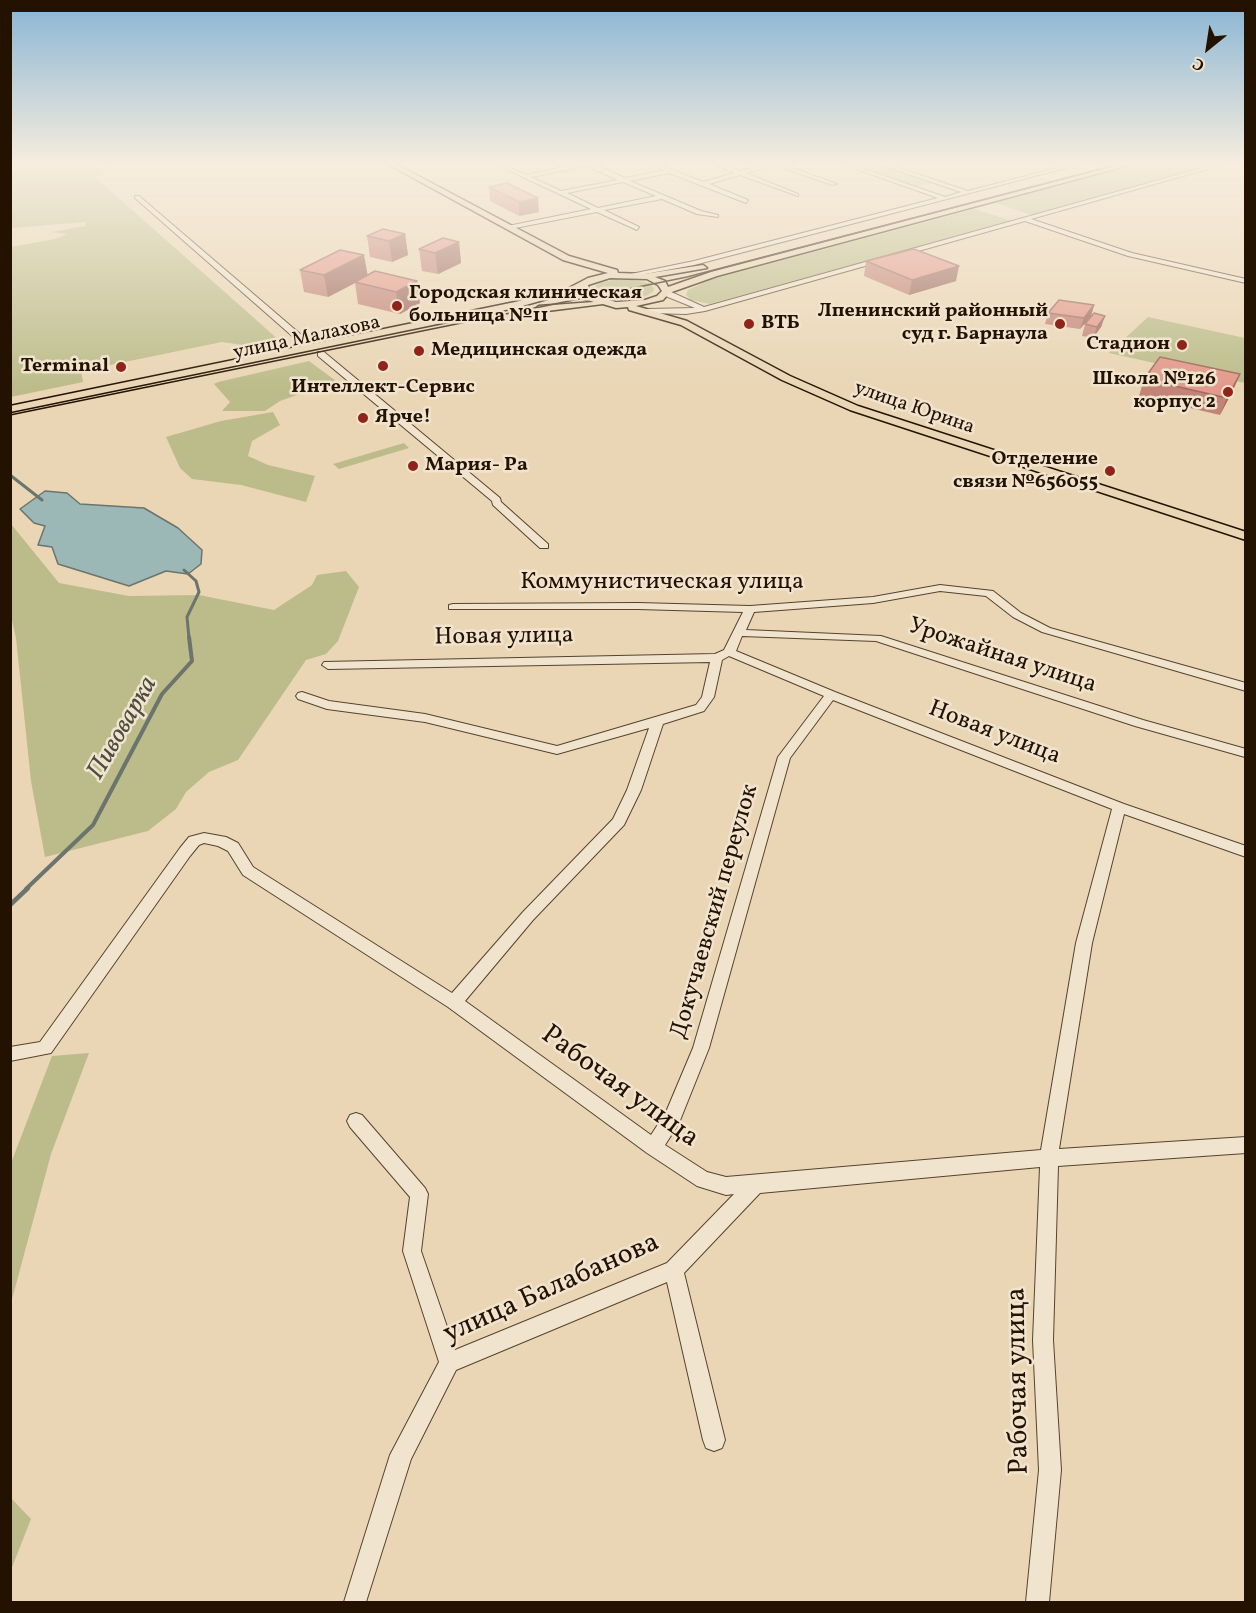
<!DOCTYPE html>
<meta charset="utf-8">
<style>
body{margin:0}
#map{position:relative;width:1256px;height:1613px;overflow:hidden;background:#ead6b5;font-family:Vollkorn,serif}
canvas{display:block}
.frame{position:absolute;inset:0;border:12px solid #241200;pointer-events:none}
.north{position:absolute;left:1178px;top:18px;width:60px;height:60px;-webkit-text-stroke:4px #f1e4cf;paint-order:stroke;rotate:210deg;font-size:16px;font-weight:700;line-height:24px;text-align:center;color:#241200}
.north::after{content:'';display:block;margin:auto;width:21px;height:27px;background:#241200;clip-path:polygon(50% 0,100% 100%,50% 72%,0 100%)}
</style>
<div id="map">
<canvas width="1256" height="1613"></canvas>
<div class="frame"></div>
<div class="north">С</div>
</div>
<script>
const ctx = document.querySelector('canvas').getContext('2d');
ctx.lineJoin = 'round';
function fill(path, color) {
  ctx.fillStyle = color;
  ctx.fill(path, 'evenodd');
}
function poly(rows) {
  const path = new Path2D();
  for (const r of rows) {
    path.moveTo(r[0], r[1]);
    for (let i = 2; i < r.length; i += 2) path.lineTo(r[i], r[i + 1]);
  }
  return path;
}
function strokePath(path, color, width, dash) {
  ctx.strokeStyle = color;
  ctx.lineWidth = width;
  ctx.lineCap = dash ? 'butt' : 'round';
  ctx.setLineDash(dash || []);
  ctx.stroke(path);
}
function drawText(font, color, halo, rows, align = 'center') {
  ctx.font = font + ' Vollkorn,serif';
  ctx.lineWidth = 5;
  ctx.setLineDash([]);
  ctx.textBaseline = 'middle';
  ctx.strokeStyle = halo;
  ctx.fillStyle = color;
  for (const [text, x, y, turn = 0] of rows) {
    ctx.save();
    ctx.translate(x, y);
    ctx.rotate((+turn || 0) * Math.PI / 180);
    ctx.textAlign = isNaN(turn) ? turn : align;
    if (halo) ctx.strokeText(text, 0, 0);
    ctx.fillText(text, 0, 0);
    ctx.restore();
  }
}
const green = poly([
 [11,163,91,163,106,175,95,177,280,341,256,347,222,342,81,371,83,382,11,397,11,247,55,239,67,234,52,232,85,226,86,222,11,228],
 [845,163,875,163,934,183,915,187],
 [1143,163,1217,163,1032,215,996,203],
 [975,209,1012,221,710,304,691,300,686,295,688,290,709,280],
 [621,278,650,283,654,289,653,292,644,297,629,300,605,297,596,292,596,285,600,283],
 [1148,317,1245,338,1245,383,1109,353],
 [309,361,336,381,280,401,265,411,222,411,230,402,214,384,218,382],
 [273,412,280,425,252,441,248,456,268,465,315,476,306,502,241,485,192,479,180,468,166,437,221,421],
 [404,443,409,448,339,469,333,464],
 [11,524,59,583,129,596,199,595,274,610,312,585,317,575,346,571,359,587,338,641,326,654,306,660,238,760,209,772,186,792,176,809,148,831,45,857,31,781,16,638,11,616],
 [89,1053,51,1154,11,1303,11,1163,52,1056],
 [11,1498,31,1519,11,1570]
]);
const water = poly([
 [45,491,67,493,80,504,144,508,178,528,202,550,201,564,188,574,166,571,129,586,58,564,52,547,38,545,45,526,34,523,20,509,45,491]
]);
const streamFar2 = poly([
 [10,475,42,500],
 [184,570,196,581,199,592,187,617,189,638]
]);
const streamFar1 = poly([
 [26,889,93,825,162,694,192,661,189,637]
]);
const stream = poly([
 [10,905,28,888]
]);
const minor = poly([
 [104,163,114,163,106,166,104,163],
 [493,163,500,163,526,175,582,163,595,163,593,164,625,178,664,170,647,163,655,163,703,182,735,173,711,163,719,163,741,171,770,163,779,163,837,184,832,185,775,165,746,173,798,194,798,196,740,175,709,184,748,200,746,203,669,173,630,181,701,211,718,215,718,217,697,214,662,199,604,210,639,227,637,230,597,212,510,229,508,226,591,209,493,163],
 [587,166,618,180,561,191,531,177,587,166],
 [623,182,656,196,598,208,567,193,623,182],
 [839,163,847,163,945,197,961,192,876,163,884,163,968,191,1076,163,1085,163,694,265,634,276,631,274,694,261,938,198,839,163],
 [1220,163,1229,163,1031,219,1132,253,1246,279,1246,283,1128,256,1025,221,705,311,686,314,647,313,643,311,647,309,695,308,663,295,663,291,669,291,704,307,1220,163],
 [135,196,139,196,313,345,313,349,307,349,135,198,135,196],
 [318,352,324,352,500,498,501,502,548,544,548,548,540,548,493,505,492,501,318,356,318,352],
 [940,585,993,591,1021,613,1050,628,1246,683,1246,691,1042,632,1013,617,986,596,940,591,873,603,754,612,746,630,881,636,1143,720,1246,749,1245,757,1135,726,876,641,742,636,736,651,835,692,1124,804,1246,846,1246,857,1124,814,1092,943,1059,1149,1246,1137,1246,1153,1058,1166,1053,1340,1061,1470,1049,1602,1026,1602,1039,1470,1033,1340,1040,1167,760,1193,684,1273,725,1440,722,1448,714,1451,706,1448,703,1440,667,1282,456,1370,411,1459,366,1602,344,1602,390,1455,439,1362,403,1251,410,1197,350,1127,347,1121,350,1115,356,1113,362,1115,425,1188,428,1194,421,1251,455,1350,667,1263,734,1194,726,1195,697,1186,647,1153,448,1007,243,875,228,851,218,846,204,843,199,845,190,856,51,1053,10,1061,10,1047,40,1042,180,848,189,837,204,833,226,837,238,843,253,867,452,993,523,912,613,819,627,790,649,728,557,754,425,722,327,709,298,699,296,696,298,693,302,692,329,701,425,714,557,746,696,705,702,697,710,662,328,669,322,665,324,662,715,654,724,650,743,612,638,609,449,609,449,605,453,604,638,603,750,606,873,597,940,585],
 [729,656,824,696,778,757,693,1048,666,1112,651,1135,465,1001,533,920,624,825,641,790,663,724,704,711,714,697,722,660,729,656],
 [833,700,1112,809,1076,943,1041,1150,726,1177,707,1172,665,1145,679,1123,709,1048,790,758,833,700]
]);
const major = poly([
 [386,163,394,163,569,256,617,270,618,273,644,274,703,265,707,268,655,277,665,281,668,287,711,272,1126,163,1137,163,717,276,669,293,663,300,636,306,687,321,790,376,858,406,1246,532,1246,540,850,410,782,380,681,325,629,310,628,307,616,308,603,304,539,312,535,309,539,306,594,302,584,299,579,290,515,308,10,412,10,406,515,302,565,290,588,278,608,273,563,260,386,163],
 [610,278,647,279,658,285,662,291,657,296,645,300,616,302,590,295,588,285,610,278]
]);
const tram = poly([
 [10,415,687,277,1124,163]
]);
const wall = poly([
 [489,187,539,212,519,216,490,201],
 [405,234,408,255,392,262,370,257,367,236],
 [459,242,461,263,438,274,422,271,419,249],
 [866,261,956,281,909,295,864,276],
 [300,270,367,275,420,303,400,314,358,304,355,283,328,297,304,292],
 [1094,305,1091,316,1080,329,1045,324,1048,313],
 [1105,316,1101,327,1093,338,1082,336,1085,324],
 [1240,374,1233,390,1220,415,1139,396,1144,379]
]);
const shadedWall = poly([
 [538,198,539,212,519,216,519,202],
 [405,234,408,255,392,262,389,241],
 [459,242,461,263,438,274,435,253],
 [364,255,368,277,355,282,355,283,328,297,324,275],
 [959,266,956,281,909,295,912,280],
 [417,281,420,303,400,314,396,292],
 [1094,305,1091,316,1080,329,1084,318],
 [1105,316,1101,327,1093,338,1097,327],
 [1240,374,1233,390,1220,415,1227,398]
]);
const building = poly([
 [507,183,538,198,519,202,489,187,507,183],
 [383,229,405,234,389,241,367,236,383,229],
 [443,238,459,242,435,253,419,249,443,238],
 [914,249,959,266,912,280,866,261,914,249],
 [340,250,364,255,324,275,300,270,340,250],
 [375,271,417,281,396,292,355,282,375,271],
 [1059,300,1094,305,1084,318,1048,313,1059,300],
 [1094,313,1105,316,1097,327,1085,324,1094,313],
 [1160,357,1240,374,1227,398,1144,379,1160,357]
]);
const markers = [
 [397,306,6,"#8f2418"],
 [749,324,6,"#8f2418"],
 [1060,324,6,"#8f2418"],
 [1182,345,6,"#8f2418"],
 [419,351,6,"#8f2418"],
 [383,366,6,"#8f2418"],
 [121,367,6,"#8f2418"],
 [1228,392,6,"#8f2418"],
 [363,418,6,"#8f2418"],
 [413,466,6,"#8f2418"],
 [1110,471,6,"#8f2418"]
];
const farPoinames = [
 ["Городская клиническая",409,294],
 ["больница №11",409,317],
 ["Лпенинский районный",1048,312,"right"],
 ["суд г. Барнаула",1048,335,"right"],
 ["ВТБ",761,324],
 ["Стадион",1170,345,"right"],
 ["Медицинская одежда",431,351],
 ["Terminal",109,367,"right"],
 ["Школа №126",1216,380,"right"],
 ["корпус 2",1216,403,"right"],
 ["Интеллект-Сервис",383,388,"center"],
 ["Ярче!",375,418],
 ["Отделение",1098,460,"right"],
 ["связи №656055",1098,483,"right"],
 ["Мария- Ра",425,466]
];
const farStreetnames = [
 ["улица Малахова",307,339,-12],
 ["улица Юрина",914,409,19]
];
const streetNames = [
 ["Коммунистическая улица",662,584],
 ["Новая улица",504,638,-1],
 ["Урожайная улица",1002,657,18],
 ["Новая улица",994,734,21],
 ["Докучаевский переулок",716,912,-74]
];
const waterNames = [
 ["Пивоварка",124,729,-60]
];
const nearStreetnames = [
 ["Рабочая улица",619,1088,36],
 ["улица Балабанова",552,1290,-24],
 ["Рабочая улица",1020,1381,-91]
];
fill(green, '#bcbc8a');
fill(water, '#9bb7b6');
strokePath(water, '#6b756d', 1.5);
strokePath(streamFar2, '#6b756d', 3);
strokePath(streamFar1, '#6b756d', 4);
strokePath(stream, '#6b756d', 4.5);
strokePath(minor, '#56432d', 2);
strokePath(major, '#241200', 3);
fill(minor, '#f1e4cf');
fill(major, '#ead6b5');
strokePath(tram, '#241200', 1.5);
fill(wall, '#c38478');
fill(shadedWall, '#9f6b61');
fill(building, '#e3998b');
strokePath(building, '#9f6b61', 1.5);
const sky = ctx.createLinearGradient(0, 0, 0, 389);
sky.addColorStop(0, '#89b5d4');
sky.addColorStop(0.42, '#f6edde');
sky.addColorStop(1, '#f6edde00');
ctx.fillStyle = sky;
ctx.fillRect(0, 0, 1256, 389);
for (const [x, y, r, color] of markers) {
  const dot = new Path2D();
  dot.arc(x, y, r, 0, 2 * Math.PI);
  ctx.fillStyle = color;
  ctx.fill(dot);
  strokePath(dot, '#f1e4cf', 2);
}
drawText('bold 20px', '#241200', '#f1e4cf', farPoinames, 'left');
drawText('20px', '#241200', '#f1e4cf', farStreetnames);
drawText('24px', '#241200', '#f1e4cf', streetNames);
drawText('italic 26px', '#4e4c40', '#f1e4cf', waterNames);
drawText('28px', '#241200', '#f1e4cf', nearStreetnames);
</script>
